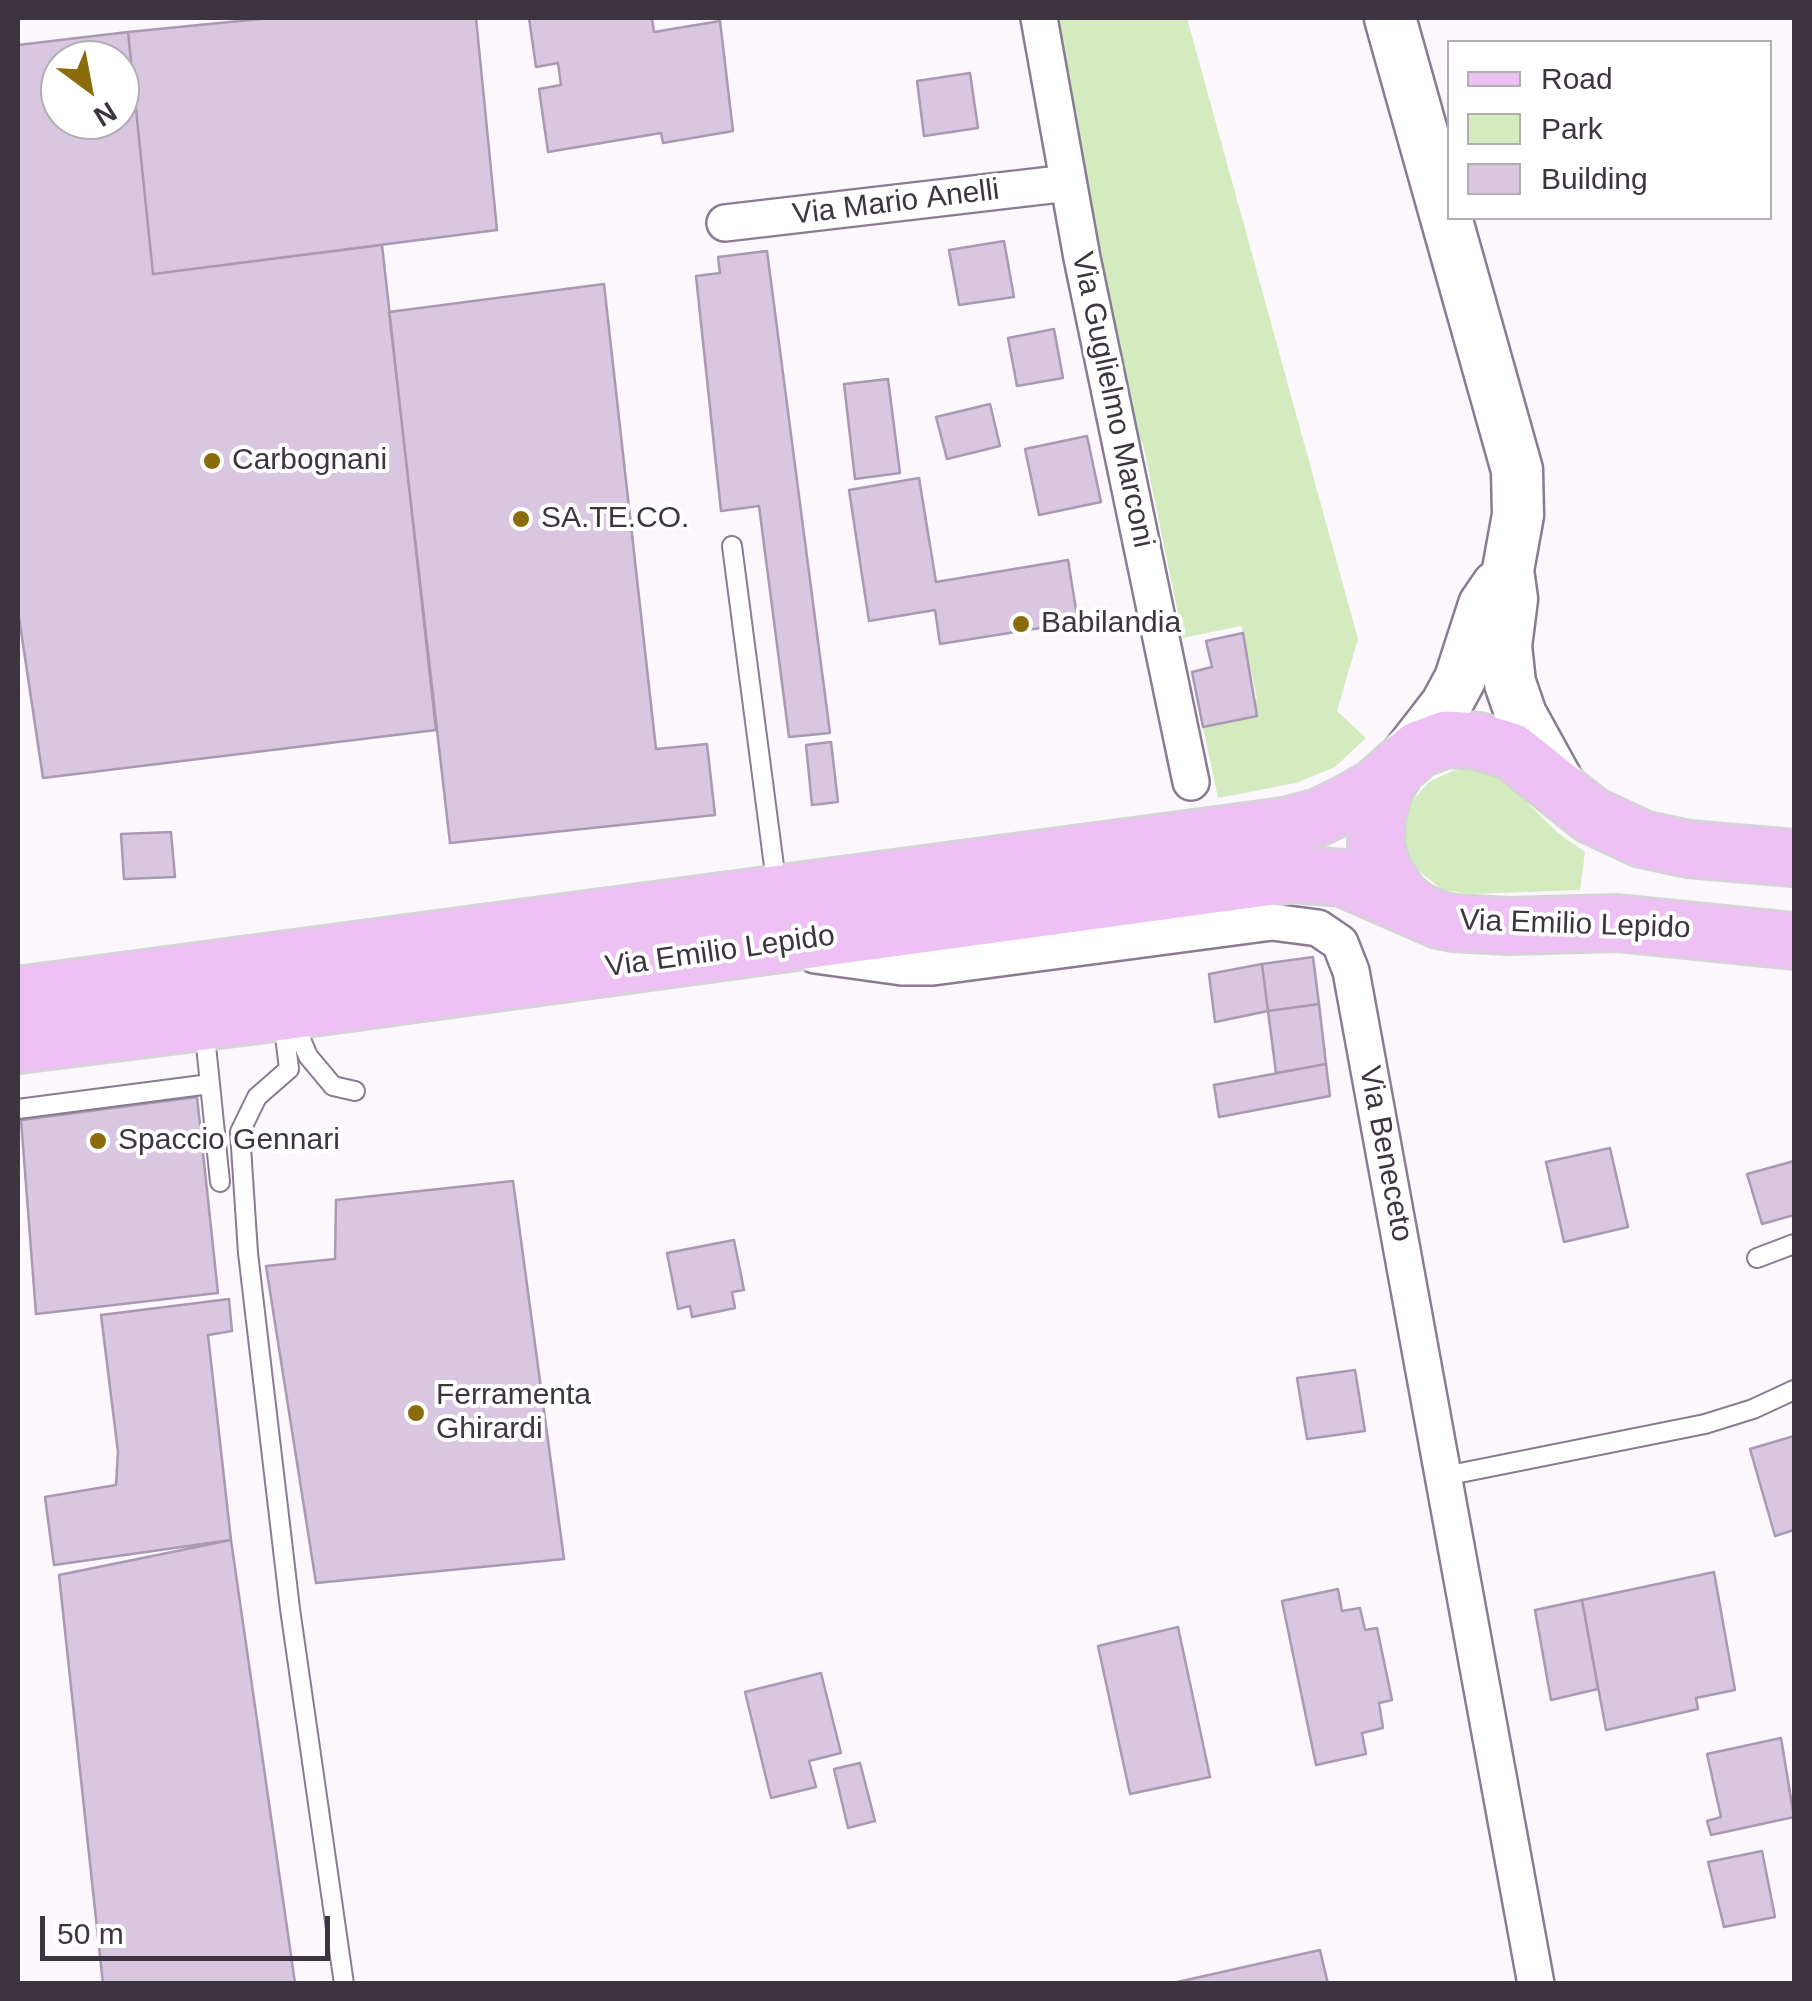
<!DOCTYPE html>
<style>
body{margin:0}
#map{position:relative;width:1812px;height:2001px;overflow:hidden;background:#fbf7fd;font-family:Arial,sans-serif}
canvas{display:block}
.frame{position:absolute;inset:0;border:20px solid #3c353f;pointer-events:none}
.legend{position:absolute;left:1447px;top:40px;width:325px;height:180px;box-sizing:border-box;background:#fff;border:2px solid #b1aeb2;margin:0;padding:12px 18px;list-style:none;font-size:30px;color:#3c353f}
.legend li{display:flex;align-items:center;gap:20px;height:50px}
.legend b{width:50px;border:2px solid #b1aeb2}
.north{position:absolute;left:40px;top:40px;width:100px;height:100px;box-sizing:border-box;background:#fff;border:2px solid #b1aeb2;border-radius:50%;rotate:148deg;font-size:28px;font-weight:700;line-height:40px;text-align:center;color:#3c353f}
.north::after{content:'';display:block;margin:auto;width:35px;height:45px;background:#8b6c0c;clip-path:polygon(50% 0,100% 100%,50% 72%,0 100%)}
.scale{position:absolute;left:40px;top:1916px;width:290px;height:45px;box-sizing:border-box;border:5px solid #3c353f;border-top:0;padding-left:12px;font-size:30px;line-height:35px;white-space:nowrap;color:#3c353f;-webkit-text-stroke:8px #fff;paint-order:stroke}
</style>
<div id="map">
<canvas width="1812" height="2001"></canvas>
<div class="frame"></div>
<ul class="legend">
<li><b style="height:12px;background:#eec1f4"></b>Road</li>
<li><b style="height:28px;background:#d4ebbf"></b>Park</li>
<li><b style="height:28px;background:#d9c7e1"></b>Building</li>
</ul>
<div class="north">N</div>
<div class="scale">50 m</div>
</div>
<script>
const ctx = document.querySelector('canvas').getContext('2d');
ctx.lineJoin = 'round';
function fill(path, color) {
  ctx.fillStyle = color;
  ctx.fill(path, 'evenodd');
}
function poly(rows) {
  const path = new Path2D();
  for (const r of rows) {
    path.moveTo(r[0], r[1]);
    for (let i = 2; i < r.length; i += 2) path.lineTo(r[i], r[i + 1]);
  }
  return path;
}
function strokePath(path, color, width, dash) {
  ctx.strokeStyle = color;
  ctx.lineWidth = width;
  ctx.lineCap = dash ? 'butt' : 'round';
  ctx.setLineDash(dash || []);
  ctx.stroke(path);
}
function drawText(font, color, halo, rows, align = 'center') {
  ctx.font = font + ' Arial,sans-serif';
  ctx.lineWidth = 8;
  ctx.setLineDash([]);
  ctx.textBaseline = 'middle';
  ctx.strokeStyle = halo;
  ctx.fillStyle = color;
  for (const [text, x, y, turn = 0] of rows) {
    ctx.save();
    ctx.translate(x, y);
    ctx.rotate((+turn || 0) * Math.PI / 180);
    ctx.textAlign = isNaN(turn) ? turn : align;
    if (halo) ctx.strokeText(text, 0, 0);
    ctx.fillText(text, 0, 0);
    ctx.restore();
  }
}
const green = poly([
 [1051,18,1187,18,1358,639,1337,711,1366,738,1335,767,1296,783,1218,798,1203,727,1257,715,1254,701,1257,699,1243,633,1241,626,1183,638,1143,444,1135,436],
 [1478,768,1502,778,1558,833,1585,852,1580,890,1470,894,1443,890,1421,873,1411,858,1406,842,1406,820,1412,801,1429,782,1452,771]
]);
const building = poly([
 [270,18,476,18,497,230,153,274,128,32,270,18],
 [529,18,652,18,654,32,720,21,733,131,663,143,661,133,548,152,539,89,561,85,558,63,536,67,529,18],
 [128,32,153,274,382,245,436,730,43,778,18,611,18,45,128,32],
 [60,60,120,60,120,120,60,120,60,60],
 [970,73,978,128,924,136,917,81,970,73],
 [1004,241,1014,297,959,305,949,250,1004,241],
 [767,251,830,733,789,737,759,506,721,511,696,276,720,273,718,257,767,251],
 [604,284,656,749,707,744,715,815,450,843,389,312,604,284],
 [1054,329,1063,378,1017,386,1008,338,1054,329],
 [888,379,900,473,855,479,844,384,888,379],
 [990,404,1000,446,947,459,936,417,990,404],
 [1087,436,1101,502,1039,515,1025,449,1087,436],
 [919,478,936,582,1068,560,1078,622,940,644,935,610,869,621,849,490,919,478],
 [1243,633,1257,716,1203,727,1192,672,1212,667,1206,641,1243,633],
 [831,742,838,802,812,805,806,745,831,742],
 [171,832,175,877,124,879,121,834,171,832],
 [1313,957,1319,1004,1268,1011,1262,964,1313,957],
 [1262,964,1268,1011,1215,1022,1209,974,1262,964],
 [1319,1004,1326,1064,1276,1073,1268,1011,1319,1004],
 [1326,1064,1330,1096,1219,1117,1214,1085,1326,1064],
 [197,1097,218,1293,36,1314,21,1120,197,1097],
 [1610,1148,1628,1227,1564,1242,1546,1162,1610,1148],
 [1794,1161,1794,1215,1762,1224,1747,1174,1794,1161],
 [513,1181,564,1559,316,1583,266,1266,335,1259,336,1200,513,1181],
 [734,1240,744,1290,732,1292,735,1308,692,1317,690,1306,678,1309,667,1253,734,1240],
 [229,1299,232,1331,208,1335,231,1540,54,1565,45,1497,116,1485,118,1452,101,1315,229,1299],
 [1355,1370,1365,1431,1307,1439,1297,1378,1355,1370],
 [1794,1436,1794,1530,1775,1536,1750,1449,1794,1436],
 [231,1540,295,1983,103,1984,59,1575,231,1540],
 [1714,1572,1735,1690,1696,1698,1698,1709,1606,1730,1582,1600,1714,1572],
 [1338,1589,1342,1611,1360,1608,1365,1630,1377,1628,1392,1700,1379,1703,1383,1728,1362,1733,1366,1754,1316,1765,1282,1601,1338,1589],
 [1582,1600,1598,1689,1551,1700,1535,1610,1582,1600],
 [1178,1627,1210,1777,1130,1794,1098,1646,1178,1627],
 [821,1673,841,1753,809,1761,816,1787,771,1798,745,1692,821,1673],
 [1781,1738,1794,1817,1711,1835,1707,1821,1721,1817,1707,1754,1781,1738],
 [860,1763,875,1821,848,1828,834,1769,860,1763],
 [1762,1851,1775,1917,1724,1927,1708,1862,1762,1851],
 [1320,1950,1328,1984,1173,1983,1320,1950]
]);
const lane = poly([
 [732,546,777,889],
 [289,1016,285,1036,289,1069,257,1097,240,1132,248,1253,290,1609,344,1984],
 [291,1016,308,1056,333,1086,355,1091],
 [210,1084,220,1182],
 [18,1109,210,1084,206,1046,196,1032],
 [1757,1258,1794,1244],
 [1445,1476,1705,1424,1753,1409,1794,1390]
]);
const street = poly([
 [1039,18,1082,258,1191,782],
 [725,223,1068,183],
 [815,955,902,967,933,967,1272,922,1318,928,1340,943,1351,971,1536,1984]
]);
const secondary = poly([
 [1390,18,1517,470,1518,515,1508,570,1512,599,1506,646,1510,683,1521,715,1560,786],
 [1398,767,1446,705,1460,679,1484,605,1497,586]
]);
const primary = poly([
 [1415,909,1400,897,1383,869,1376,846,1377,820,1384,790,1398,767,1419,749,1446,739,1478,741,1511,751,1591,815,1642,839,1688,849,1794,858],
 [18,995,1285,826,1319,817,1348,803,1376,787,1398,767],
 [18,1045,290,1011,1294,874,1343,878,1439,920,1454,923,1509,926,1617,923,1794,941]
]);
const markers = [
 [212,461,10,"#8b6c0c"],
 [521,519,10,"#8b6c0c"],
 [1021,624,10,"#8b6c0c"],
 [98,1141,10,"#8b6c0c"],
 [416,1413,10,"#8b6c0c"]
];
const streetNames = [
 ["Via Mario Anelli",896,203,-7],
 ["Via Guglielmo Marconi",1112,400,78],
 ["Via Emilio Lepido",1575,925,2],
 ["Via Emilio Lepido",720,952,-8],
 ["Via Beneceto",1385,1154,79]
];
const poiNames = [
 ["Carbognani",232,461],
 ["SA.TE.CO.",541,519],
 ["Babilandia",1041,624],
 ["Spaccio Gennari",118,1141],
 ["Ferramenta",436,1396],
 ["Ghirardi",436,1430]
];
fill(green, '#d4ebbf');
fill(building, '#d9c7e1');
strokePath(building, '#a999b2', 2.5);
strokePath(lane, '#8a7a92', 22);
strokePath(street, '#8a7a92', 40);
strokePath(secondary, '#8a7a92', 55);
strokePath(primary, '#d4d3d5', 60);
strokePath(lane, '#fff', 18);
strokePath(street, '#fff', 35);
strokePath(secondary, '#fff', 50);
strokePath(primary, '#eec1f4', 55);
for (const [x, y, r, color] of markers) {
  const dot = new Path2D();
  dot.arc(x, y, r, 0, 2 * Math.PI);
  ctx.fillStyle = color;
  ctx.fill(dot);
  strokePath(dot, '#fff', 4);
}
drawText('30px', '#3c353f', '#fff', streetNames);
drawText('30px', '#3c353f', '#fff', poiNames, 'left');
</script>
